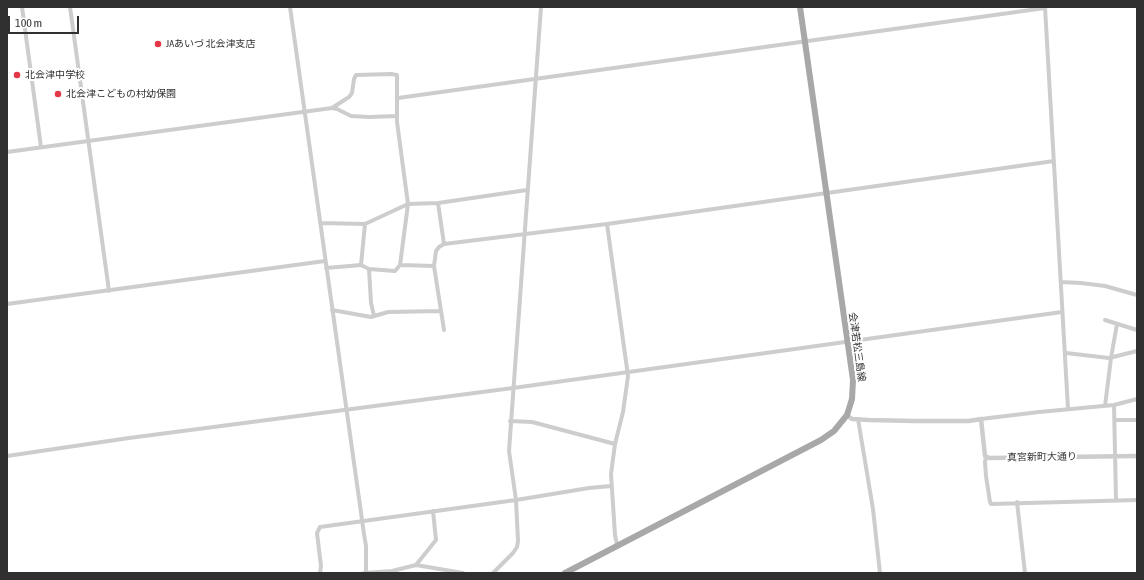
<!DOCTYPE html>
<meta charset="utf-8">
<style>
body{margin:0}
#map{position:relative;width:1144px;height:580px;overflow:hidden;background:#fff;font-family:"Asap Condensed",sans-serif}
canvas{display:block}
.frame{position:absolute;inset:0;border:8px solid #303030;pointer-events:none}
.scale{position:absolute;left:8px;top:16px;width:71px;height:18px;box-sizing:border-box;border:2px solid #303030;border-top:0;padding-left:5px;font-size:12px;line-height:14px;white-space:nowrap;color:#303030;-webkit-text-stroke:3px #fff;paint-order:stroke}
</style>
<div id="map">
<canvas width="1144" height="580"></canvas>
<div class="frame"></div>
<div class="scale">100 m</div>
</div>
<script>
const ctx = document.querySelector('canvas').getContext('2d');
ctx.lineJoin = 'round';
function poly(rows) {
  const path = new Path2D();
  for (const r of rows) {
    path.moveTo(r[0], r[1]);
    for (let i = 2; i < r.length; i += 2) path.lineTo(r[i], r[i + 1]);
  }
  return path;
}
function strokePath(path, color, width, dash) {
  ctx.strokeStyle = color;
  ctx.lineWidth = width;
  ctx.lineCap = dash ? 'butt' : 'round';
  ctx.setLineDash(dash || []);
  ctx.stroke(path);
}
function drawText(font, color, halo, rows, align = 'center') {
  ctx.font = font + ' "Asap Condensed","Noto Sans JP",sans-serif';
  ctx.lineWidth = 4;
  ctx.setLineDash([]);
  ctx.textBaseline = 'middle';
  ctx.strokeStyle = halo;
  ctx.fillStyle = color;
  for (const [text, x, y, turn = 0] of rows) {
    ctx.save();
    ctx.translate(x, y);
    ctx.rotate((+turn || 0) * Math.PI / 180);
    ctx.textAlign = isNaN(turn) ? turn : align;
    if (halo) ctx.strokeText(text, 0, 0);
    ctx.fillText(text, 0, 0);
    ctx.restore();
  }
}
const minor = poly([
 [22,7,41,147],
 [70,7,109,291],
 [290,7,364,534,366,546,366,572],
 [1045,7,1068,409],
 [398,98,1045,8],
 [332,108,349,97,352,93,354,79,356,75,391,74,397,75,397,122,408,204,400,265,395,271,369,269,361,265,365,224],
 [7,152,332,108,337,109,351,116,369,117,397,116],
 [438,203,444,244],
 [320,223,365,224,408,204,438,203,527,190],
 [607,224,628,376,623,412,615,444,611,474,615,535,617,545],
 [400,265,434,266],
 [326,268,361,265],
 [369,269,371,303,374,316],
 [1061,282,1081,283,1105,286,1137,295],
 [7,304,325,261],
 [332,310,371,317,388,312,440,311],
 [1105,320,1137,330],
 [444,330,434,266,436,251,439,247,444,244,607,224,1054,161],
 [1066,353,1109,358,1137,351],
 [1114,405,1116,500],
 [1105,406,1111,358,1117,324],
 [858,419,873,509,880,573],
 [981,419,1039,412,1114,405,1137,399],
 [1115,420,1137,420],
 [510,421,532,422,615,444],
 [7,456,129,438,513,388,1062,312],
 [986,457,985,462,986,476,990,502,991,504,1137,500],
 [1017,502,1025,573],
 [416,565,463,573],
 [320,573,321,566,317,533,320,527,516,500,589,488,611,486],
 [364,573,392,571,416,565,436,540,433,511],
 [493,573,513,553,517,547,518,541,516,500,509,451,541,7]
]);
const tertiary = poly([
 [847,415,852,419,869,420,915,421,969,421,981,419,985,456,989,458,1137,456]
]);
const primary = poly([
 [565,573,821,440,834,431,847,415,852,399,853,380,800,7]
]);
const markers = [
 [158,44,4,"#e33647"],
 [17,75,4,"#e33647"],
 [58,94,4,"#e33647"]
];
const poiNames = [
 ["JAあいづ 北会津支店",166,44],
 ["北会津中学校",25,75],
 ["北会津こどもの村幼保園",66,94]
];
const streetNames = [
 ["会津若松三島線",857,347,82],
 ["真宮新町大通り",1042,457,-1]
];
strokePath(minor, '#cdcdcd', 4);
strokePath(tertiary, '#cdcdcd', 4.5);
strokePath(primary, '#a8a8a8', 6);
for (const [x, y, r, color] of markers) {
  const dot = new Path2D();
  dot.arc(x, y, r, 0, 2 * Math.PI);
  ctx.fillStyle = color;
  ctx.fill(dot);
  strokePath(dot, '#fff', 1.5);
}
drawText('10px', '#303030', '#fff', poiNames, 'left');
drawText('10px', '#303030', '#fff', streetNames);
</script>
